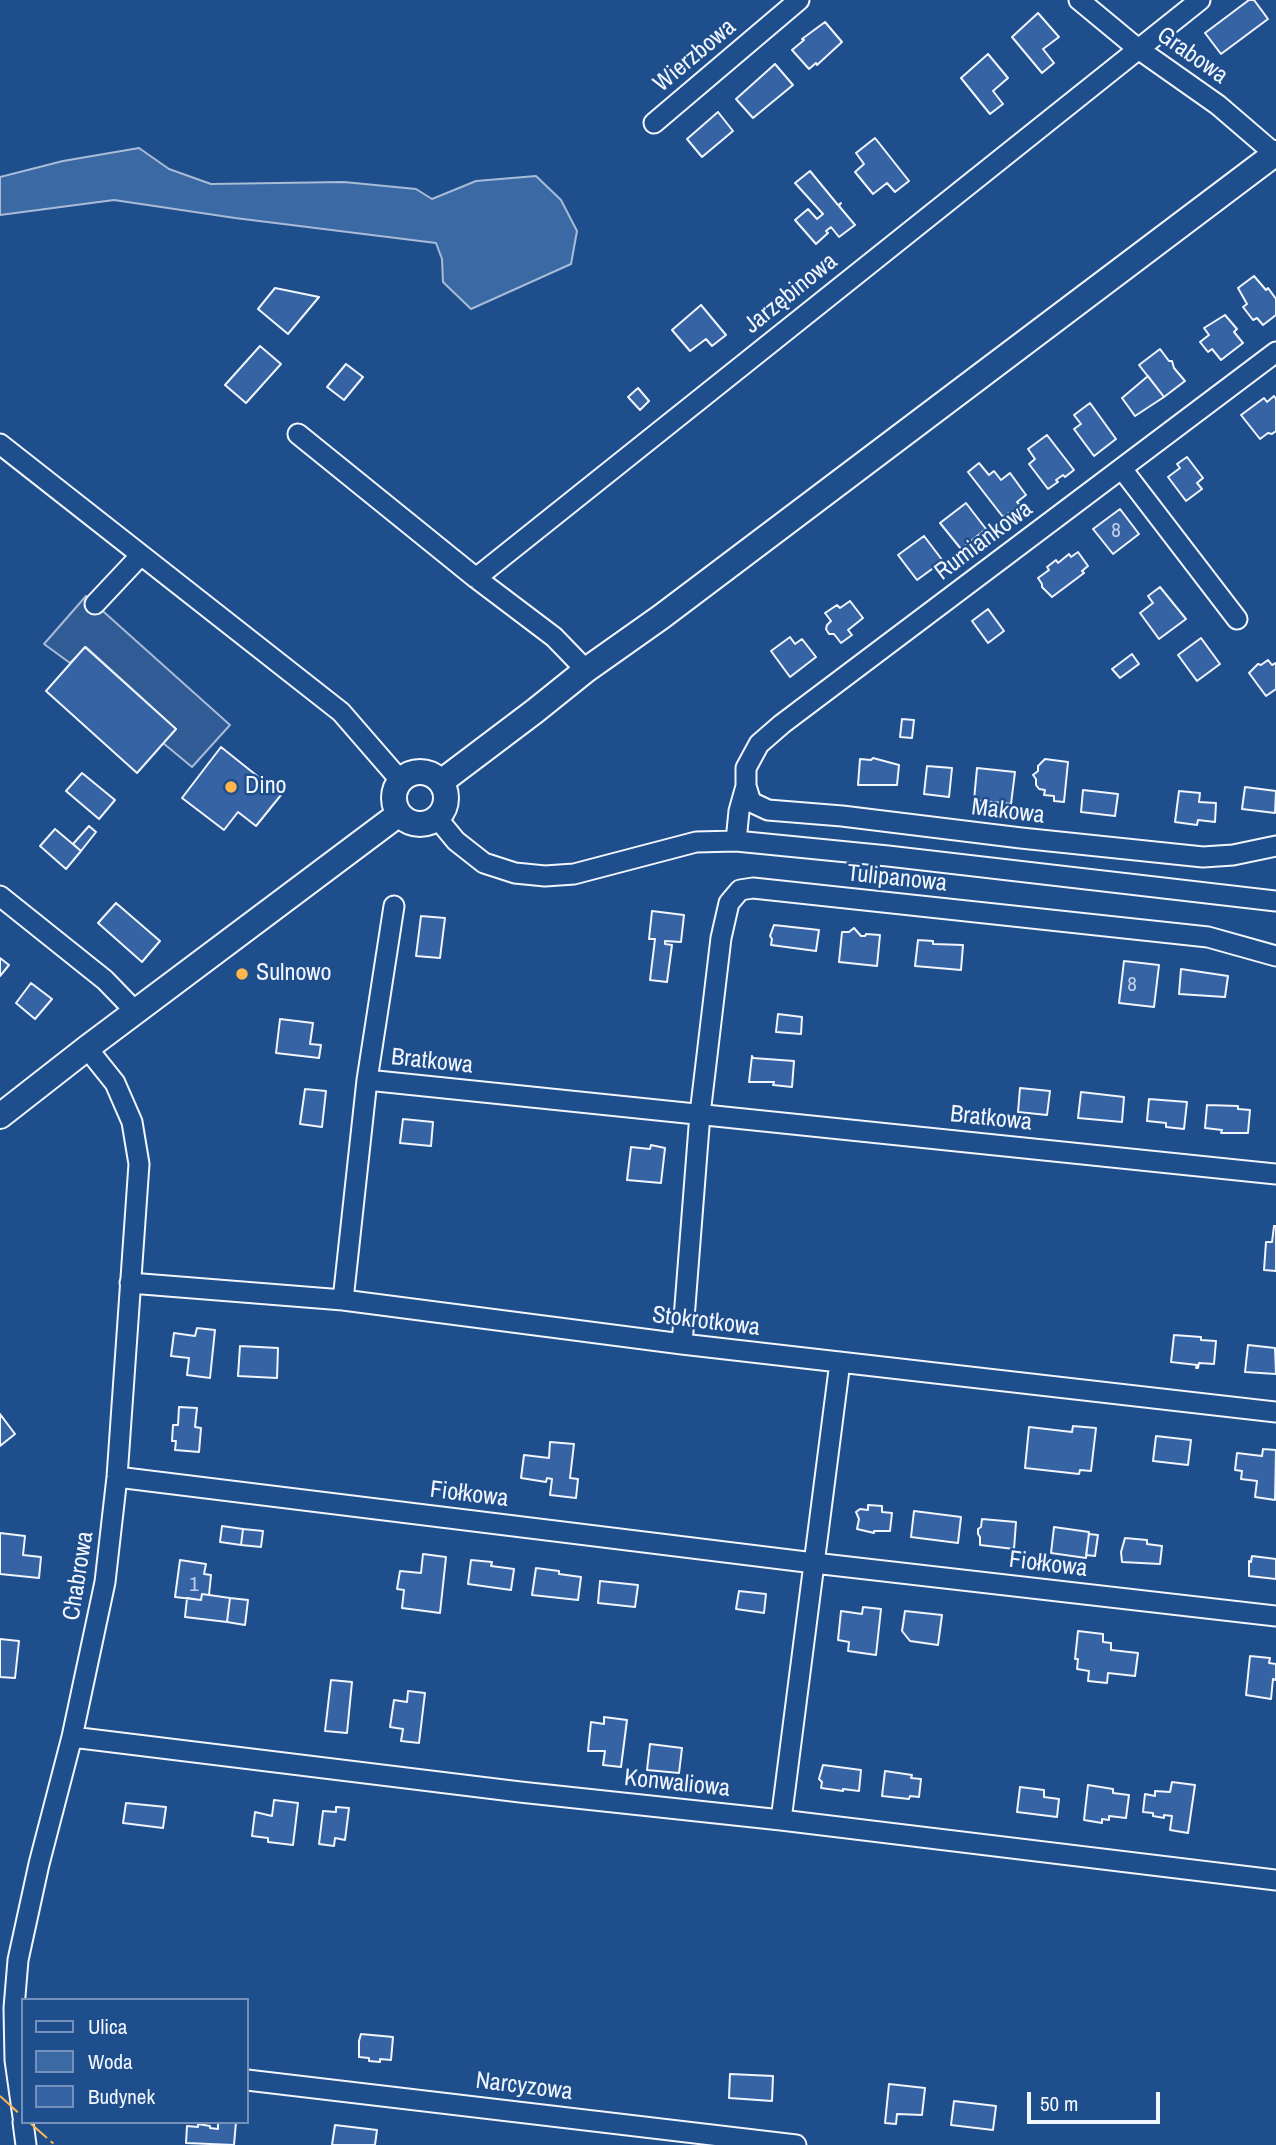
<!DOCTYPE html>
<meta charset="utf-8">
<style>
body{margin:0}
#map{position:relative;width:1276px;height:2145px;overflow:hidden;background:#1f4e8c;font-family:"Archivo Narrow",sans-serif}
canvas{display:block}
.legend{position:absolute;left:21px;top:1998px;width:228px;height:126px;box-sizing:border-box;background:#1f4e8c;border:2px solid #7391ba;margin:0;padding:9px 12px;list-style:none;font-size:21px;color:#f2f6ff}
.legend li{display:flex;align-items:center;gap:14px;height:35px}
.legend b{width:35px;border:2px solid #7391ba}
.scale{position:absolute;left:1027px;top:2092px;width:133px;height:32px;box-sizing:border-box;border:4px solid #f2f6ff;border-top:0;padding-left:9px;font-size:21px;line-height:24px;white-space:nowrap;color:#f2f6ff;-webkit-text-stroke:5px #1f4e8c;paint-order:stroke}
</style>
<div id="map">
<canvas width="1276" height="2145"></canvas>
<ul class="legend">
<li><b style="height:9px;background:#1f4e8c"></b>Ulica</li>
<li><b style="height:19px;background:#3b69a3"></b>Woda</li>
<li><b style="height:19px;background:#3563a3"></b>Budynek</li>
</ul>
<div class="scale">50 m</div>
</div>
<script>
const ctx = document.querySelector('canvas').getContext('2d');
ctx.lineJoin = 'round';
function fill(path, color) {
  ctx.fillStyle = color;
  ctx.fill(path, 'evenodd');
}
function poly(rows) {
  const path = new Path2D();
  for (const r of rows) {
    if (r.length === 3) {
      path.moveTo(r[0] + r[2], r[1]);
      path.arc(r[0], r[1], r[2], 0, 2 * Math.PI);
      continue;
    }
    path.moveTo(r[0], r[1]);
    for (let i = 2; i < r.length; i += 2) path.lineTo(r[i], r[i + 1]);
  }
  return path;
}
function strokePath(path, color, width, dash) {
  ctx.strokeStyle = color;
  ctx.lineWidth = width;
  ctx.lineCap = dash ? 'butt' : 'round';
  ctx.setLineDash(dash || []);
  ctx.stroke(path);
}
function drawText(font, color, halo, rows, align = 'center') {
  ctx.font = font + ' "Archivo Narrow",sans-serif';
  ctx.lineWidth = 5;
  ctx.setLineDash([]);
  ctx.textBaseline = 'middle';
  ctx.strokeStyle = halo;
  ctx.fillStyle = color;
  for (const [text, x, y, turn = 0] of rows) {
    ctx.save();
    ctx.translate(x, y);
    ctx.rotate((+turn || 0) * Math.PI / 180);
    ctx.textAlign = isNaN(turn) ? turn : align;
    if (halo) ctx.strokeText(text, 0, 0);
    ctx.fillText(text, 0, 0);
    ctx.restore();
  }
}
const parking = poly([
 [86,596,230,725,192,767,163,743,176,729,86,647,70,663,44,644,86,596]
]);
const water = poly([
 [139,148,169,169,211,184,344,182,416,189,432,199,476,181,536,176,561,200,577,231,571,264,471,309,443,282,442,259,436,243,235,218,114,200,0,215,0,177,63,161,139,148]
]);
const building = poly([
 [1249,0,1254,0,1268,19,1221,54,1205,33,1249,0],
 [1038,13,1059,37,1043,49,1054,63,1042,73,1012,37,1038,13],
 [825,22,842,42,817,65,816,63,809,69,792,50,804,40,802,39,825,22],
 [988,54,1008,78,993,91,1003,104,990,114,961,78,988,54],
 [775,64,793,85,753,118,736,99,775,64],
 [718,112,733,131,702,157,687,139,718,112],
 [875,138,909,181,895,192,887,183,873,194,855,172,864,164,856,153,875,138],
 [810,171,838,205,841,203,839,206,855,225,839,237,831,227,826,231,828,233,816,244,795,220,808,209,817,219,823,214,795,183,810,171],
 [1254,276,1266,290,1268,288,1276,299,1276,315,1263,325,1257,318,1253,320,1243,307,1247,304,1238,288,1254,276],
 [275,288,319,297,288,334,258,309,275,288],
 [701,305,726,335,712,346,706,339,690,351,672,330,701,305],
 [1225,315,1237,329,1234,332,1243,343,1221,360,1212,349,1208,352,1200,342,1209,335,1204,328,1225,315],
 [260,346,281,364,246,403,225,385,260,346],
 [1160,349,1169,361,1172,361,1174,368,1185,381,1164,397,1139,365,1160,349],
 [346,364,363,377,344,400,327,387,346,364],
 [1148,376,1164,397,1135,416,1122,398,1148,376],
 [638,388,649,401,640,410,628,397,638,388],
 [1274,396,1276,399,1276,431,1272,434,1268,433,1260,439,1241,415,1264,398,1267,402,1274,396],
 [1090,403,1116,439,1094,456,1074,429,1081,424,1074,415,1090,403],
 [1047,435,1074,470,1065,477,1063,475,1056,480,1058,482,1048,489,1029,464,1035,459,1028,449,1047,435],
 [1187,457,1203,478,1197,483,1202,489,1186,501,1168,477,1180,468,1177,464,1187,457],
 [979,463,989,475,994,471,1001,480,1010,473,1026,495,1017,502,1020,505,1003,517,968,472,979,463],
 [966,503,986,529,961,549,940,523,966,503],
 [1120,509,1139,534,1113,554,1093,529,1120,509],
 [924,536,943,561,917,580,898,555,924,536],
 [1078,552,1088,566,1082,571,1084,573,1052,597,1042,587,1042,584,1038,578,1049,570,1047,567,1056,560,1058,563,1069,554,1071,557,1078,552],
 [1160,587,1186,619,1159,639,1140,613,1153,603,1148,596,1160,587],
 [850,601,863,618,848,630,852,635,841,643,834,634,829,634,826,629,827,625,831,621,825,613,837,605,840,608,850,601],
 [988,609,1004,631,988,643,972,621,988,609],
 [790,637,795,644,802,639,816,657,790,677,771,651,790,637],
 [1201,638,1220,664,1197,681,1178,655,1201,638],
 [85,647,176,729,137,773,46,691,85,647],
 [1132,654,1139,664,1120,678,1112,669,1132,654],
 [1268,660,1272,665,1276,663,1276,689,1266,696,1249,673,1258,664,1261,665,1268,660],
 [902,719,914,720,912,738,900,737,902,719],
 [221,747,281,795,256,826,238,812,224,830,182,798,221,747],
 [873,758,899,765,897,785,858,785,860,759,871,760,873,758],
 [1045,759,1068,762,1064,802,1054,801,1054,796,1044,795,1045,790,1039,789,1036,785,1036,779,1033,775,1038,771,1038,766,1045,759],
 [927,766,952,768,949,797,924,794,927,766],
 [977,768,1015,772,1011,804,974,800,977,768],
 [82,773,115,800,99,819,66,791,82,773],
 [1245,787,1276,791,1275,813,1242,809,1245,787],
 [1083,790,1118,794,1115,816,1081,812,1083,790],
 [1179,791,1200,793,1199,802,1216,803,1215,822,1198,820,1197,825,1175,822,1179,791],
 [89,826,96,832,81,851,73,844,89,826],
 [55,829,81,851,66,869,40,846,55,829],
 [116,903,160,941,142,962,98,923,116,903],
 [652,911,684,915,681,942,665,941,665,944,672,945,667,982,650,980,655,939,649,939,652,911],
 [421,916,445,918,440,958,416,956,421,916],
 [774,925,819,930,816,951,771,945,772,939,770,936,774,925],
 [854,928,861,936,865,936,866,934,880,935,877,966,839,962,842,932,849,932,854,928],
 [918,940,933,941,933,944,963,945,961,970,915,966,918,940],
 [0,958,9,965,0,976,0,958],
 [1124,961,1159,965,1154,1007,1119,1003,1124,961],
 [1181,969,1228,976,1225,997,1179,994,1181,969],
 [31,983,52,999,35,1019,16,1003,31,983],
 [778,1014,802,1017,801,1034,776,1032,778,1014],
 [280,1019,313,1023,310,1044,321,1045,319,1058,276,1053,280,1019],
 [752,1056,753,1058,794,1061,792,1087,773,1085,774,1082,749,1082,752,1056],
 [1020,1088,1050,1091,1047,1115,1018,1112,1020,1088],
 [305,1089,326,1091,322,1127,300,1124,305,1089],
 [1081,1092,1124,1097,1122,1122,1078,1118,1081,1092],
 [1149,1099,1187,1102,1184,1129,1166,1127,1166,1123,1147,1121,1149,1099],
 [1207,1105,1238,1106,1238,1109,1250,1110,1248,1133,1221,1133,1222,1130,1205,1128,1207,1105],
 [403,1119,433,1122,431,1146,400,1143,403,1119],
 [651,1145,665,1148,661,1183,627,1180,631,1147,650,1149,651,1145],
 [1274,1226,1276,1226,1276,1271,1264,1270,1266,1242,1272,1242,1274,1226],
 [197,1328,215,1330,210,1378,187,1375,189,1358,171,1356,174,1333,195,1336,197,1328],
 [1174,1335,1201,1337,1201,1340,1216,1341,1214,1364,1199,1363,1198,1368,1196,1368,1197,1365,1171,1362,1174,1335],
 [1248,1345,1275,1348,1276,1374,1245,1372,1248,1345],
 [240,1346,278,1348,277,1378,238,1376,240,1346],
 [179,1407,197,1408,195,1427,201,1428,199,1452,175,1450,176,1441,172,1441,173,1425,178,1425,179,1407],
 [0,1414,15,1434,0,1446,0,1414],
 [1073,1426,1096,1428,1091,1471,1080,1470,1079,1474,1025,1468,1029,1427,1072,1432,1073,1426],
 [1156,1436,1191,1440,1188,1465,1153,1461,1156,1436],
 [550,1442,574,1444,570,1478,578,1479,576,1498,550,1495,552,1479,547,1478,546,1482,521,1478,524,1455,549,1458,550,1442],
 [1263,1449,1276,1450,1275,1500,1255,1497,1257,1481,1241,1479,1242,1471,1235,1470,1237,1453,1262,1456,1263,1449],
 [868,1505,882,1506,882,1512,892,1513,890,1531,874,1531,874,1533,857,1529,859,1519,856,1512,860,1509,868,1510,868,1505],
 [914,1511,961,1517,958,1543,911,1537,914,1511],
 [982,1519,1016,1522,1014,1549,980,1545,980,1537,978,1534,978,1529,981,1527,982,1519],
 [222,1526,243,1529,241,1545,220,1542,222,1526],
 [1054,1527,1089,1532,1086,1558,1051,1553,1054,1527],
 [243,1529,263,1531,261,1547,241,1545,243,1529],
 [0,1533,25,1536,23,1555,41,1557,39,1578,0,1574,0,1533],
 [1089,1534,1098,1535,1095,1556,1086,1555,1089,1534],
 [1125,1538,1147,1540,1147,1544,1162,1546,1160,1564,1122,1562,1121,1552,1125,1538],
 [423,1554,446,1557,440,1613,402,1608,404,1590,397,1589,400,1571,421,1573,423,1554],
 [1252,1556,1276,1559,1276,1579,1249,1576,1249,1561,1251,1562,1252,1556],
 [180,1560,206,1564,204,1574,211,1575,209,1595,202,1594,201,1600,175,1597,180,1560],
 [471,1560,492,1562,491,1566,514,1569,511,1590,468,1584,471,1560],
 [536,1568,559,1571,559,1574,581,1577,578,1600,532,1595,536,1568],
 [600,1581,638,1585,635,1607,598,1603,600,1581],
 [739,1591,766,1594,764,1613,736,1609,739,1591],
 [202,1594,230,1598,227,1622,185,1617,187,1598,201,1600,202,1594],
 [230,1598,248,1600,245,1625,227,1622,230,1598],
 [863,1607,881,1609,876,1655,848,1651,849,1642,838,1640,841,1611,862,1614,863,1607],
 [905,1611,942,1615,938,1645,910,1641,902,1631,905,1611],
 [1078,1631,1103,1634,1103,1642,1111,1643,1111,1650,1138,1653,1135,1676,1108,1673,1107,1683,1088,1681,1089,1671,1077,1669,1078,1659,1075,1659,1078,1631],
 [0,1639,19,1641,15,1678,0,1677,0,1639],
 [1250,1656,1270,1658,1269,1663,1276,1664,1276,1680,1273,1679,1271,1699,1246,1695,1250,1656],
 [331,1680,352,1682,347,1733,325,1731,331,1680],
 [408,1691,425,1693,419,1743,401,1741,403,1729,390,1727,394,1700,407,1702,408,1691],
 [604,1717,627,1720,621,1767,603,1765,605,1751,588,1751,591,1722,604,1724,604,1717],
 [650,1744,682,1748,679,1773,647,1770,650,1744],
 [823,1765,861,1770,859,1791,843,1789,843,1791,821,1788,822,1782,819,1779,823,1765],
 [885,1771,912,1775,911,1778,921,1779,919,1797,910,1796,909,1799,882,1796,885,1771],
 [1172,1782,1195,1785,1188,1833,1170,1830,1172,1816,1164,1815,1164,1818,1153,1816,1153,1813,1143,1812,1145,1794,1155,1796,1155,1791,1170,1792,1172,1782],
 [1088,1785,1113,1789,1113,1793,1129,1795,1126,1818,1109,1816,1109,1820,1102,1819,1102,1823,1084,1820,1088,1785],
 [1020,1787,1044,1790,1044,1797,1059,1799,1057,1817,1017,1812,1020,1787],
 [274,1800,298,1803,293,1845,268,1842,268,1838,252,1836,255,1812,272,1816,274,1800],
 [126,1803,166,1807,163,1828,123,1823,126,1803],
 [336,1807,349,1808,345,1840,335,1838,334,1846,319,1844,323,1811,336,1812,336,1807],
 [361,2034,393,2037,391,2060,380,2059,380,2062,369,2061,369,2058,359,2057,359,2041,361,2034],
 [730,2074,773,2076,772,2101,729,2098,730,2074],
 [889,2084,925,2088,922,2115,897,2114,896,2124,885,2123,889,2084],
 [954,2101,996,2106,993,2130,951,2125,954,2101],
 [218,2122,236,2122,234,2145,186,2143,187,2126,198,2127,198,2124,210,2126,210,2128,218,2129,218,2122],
 [335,2125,377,2130,375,2145,332,2145,335,2125]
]);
const minor = poly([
 [1079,0,1137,48,1218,105,1275,154],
 [654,123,799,0],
 [298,434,476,578,554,637,586,670],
 [0,444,341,712,400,780],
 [1122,469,1237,619],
 [476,578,1200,0],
 [95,604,141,555],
 [746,786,751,802,768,810,842,816,1021,838,1203,857,1233,855,1276,846],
 [437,818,456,841,484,863,515,873,545,876,574,874,696,842,736,841,888,856,1276,901],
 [736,841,739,811,746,786,746,768,759,744,782,724,1276,352],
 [0,896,105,980,136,1012],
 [367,1080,1276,1174],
 [130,1283,343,1300,682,1344,1276,1412],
 [343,1300,367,1080,394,906],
 [682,1344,700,1114,721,938,729,903,740,890,753,888,1208,937,1276,956],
 [117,1477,814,1563,1276,1616],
 [72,1737,520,1792,781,1820,1276,1880],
 [781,1820,840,1362],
 [247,2080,796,2145],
 [23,2117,15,2060,14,2008,18,1960,39,1864,72,1737,105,1582,117,1477,139,1164,132,1122,115,1083,87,1048],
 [23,2122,26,2145]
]);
const major = poly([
 [420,798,26],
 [441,782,535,711,586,670,661,617,1276,153],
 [0,1116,87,1048,399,814]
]);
const power = poly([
 [0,2096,23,2117],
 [29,2122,55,2145]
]);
const markers = [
 [231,787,7,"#ffb74d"],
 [242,974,7,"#ffb74d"]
];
const numberNames = [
 ["8",1116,531],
 ["8",1132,985],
 ["1",194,1585]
];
const streetNames = [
 ["Wierzbowa",695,56,-40],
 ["Grabowa",1192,56,35],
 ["Jarzębinowa",791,294,-39],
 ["Rumiankowa",984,541,-37],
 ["Makowa",1008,812,7],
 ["Tulipanowa",897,879,6],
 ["Bratkowa",432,1062,6],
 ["Bratkowa",991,1119,6],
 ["Stokrotkowa",706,1322,7],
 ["Fiołkowa",469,1495,7],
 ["Fiołkowa",1048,1565,7],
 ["Chabrowa",79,1576,-81],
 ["Konwaliowa",677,1784,6],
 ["Narcyzowa",524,2087,7]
];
const poiNames = [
 ["Dino",245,787],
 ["Sulnowo",256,974]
];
fill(parking, '#305b95');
strokePath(parking, '#a8bbd7', 2);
fill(water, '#3b69a3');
strokePath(water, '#a8bbd7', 2);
fill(building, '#3563a3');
strokePath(building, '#f2f6ff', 2);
strokePath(minor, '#f2f6ff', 23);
strokePath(major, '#f2f6ff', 28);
strokePath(minor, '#1f4e8c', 19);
strokePath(major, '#1f4e8c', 24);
strokePath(power, '#ffb74d', 2, [24, 5, 3.5, 5]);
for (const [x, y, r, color] of markers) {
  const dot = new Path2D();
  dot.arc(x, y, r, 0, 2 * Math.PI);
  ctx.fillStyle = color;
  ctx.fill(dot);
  strokePath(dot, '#1f4e8c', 2.5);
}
drawText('21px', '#c3d1e8', null, numberNames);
drawText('24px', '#f2f6ff', '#1f4e8c', streetNames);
drawText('24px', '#f2f6ff', '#1f4e8c', poiNames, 'left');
</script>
